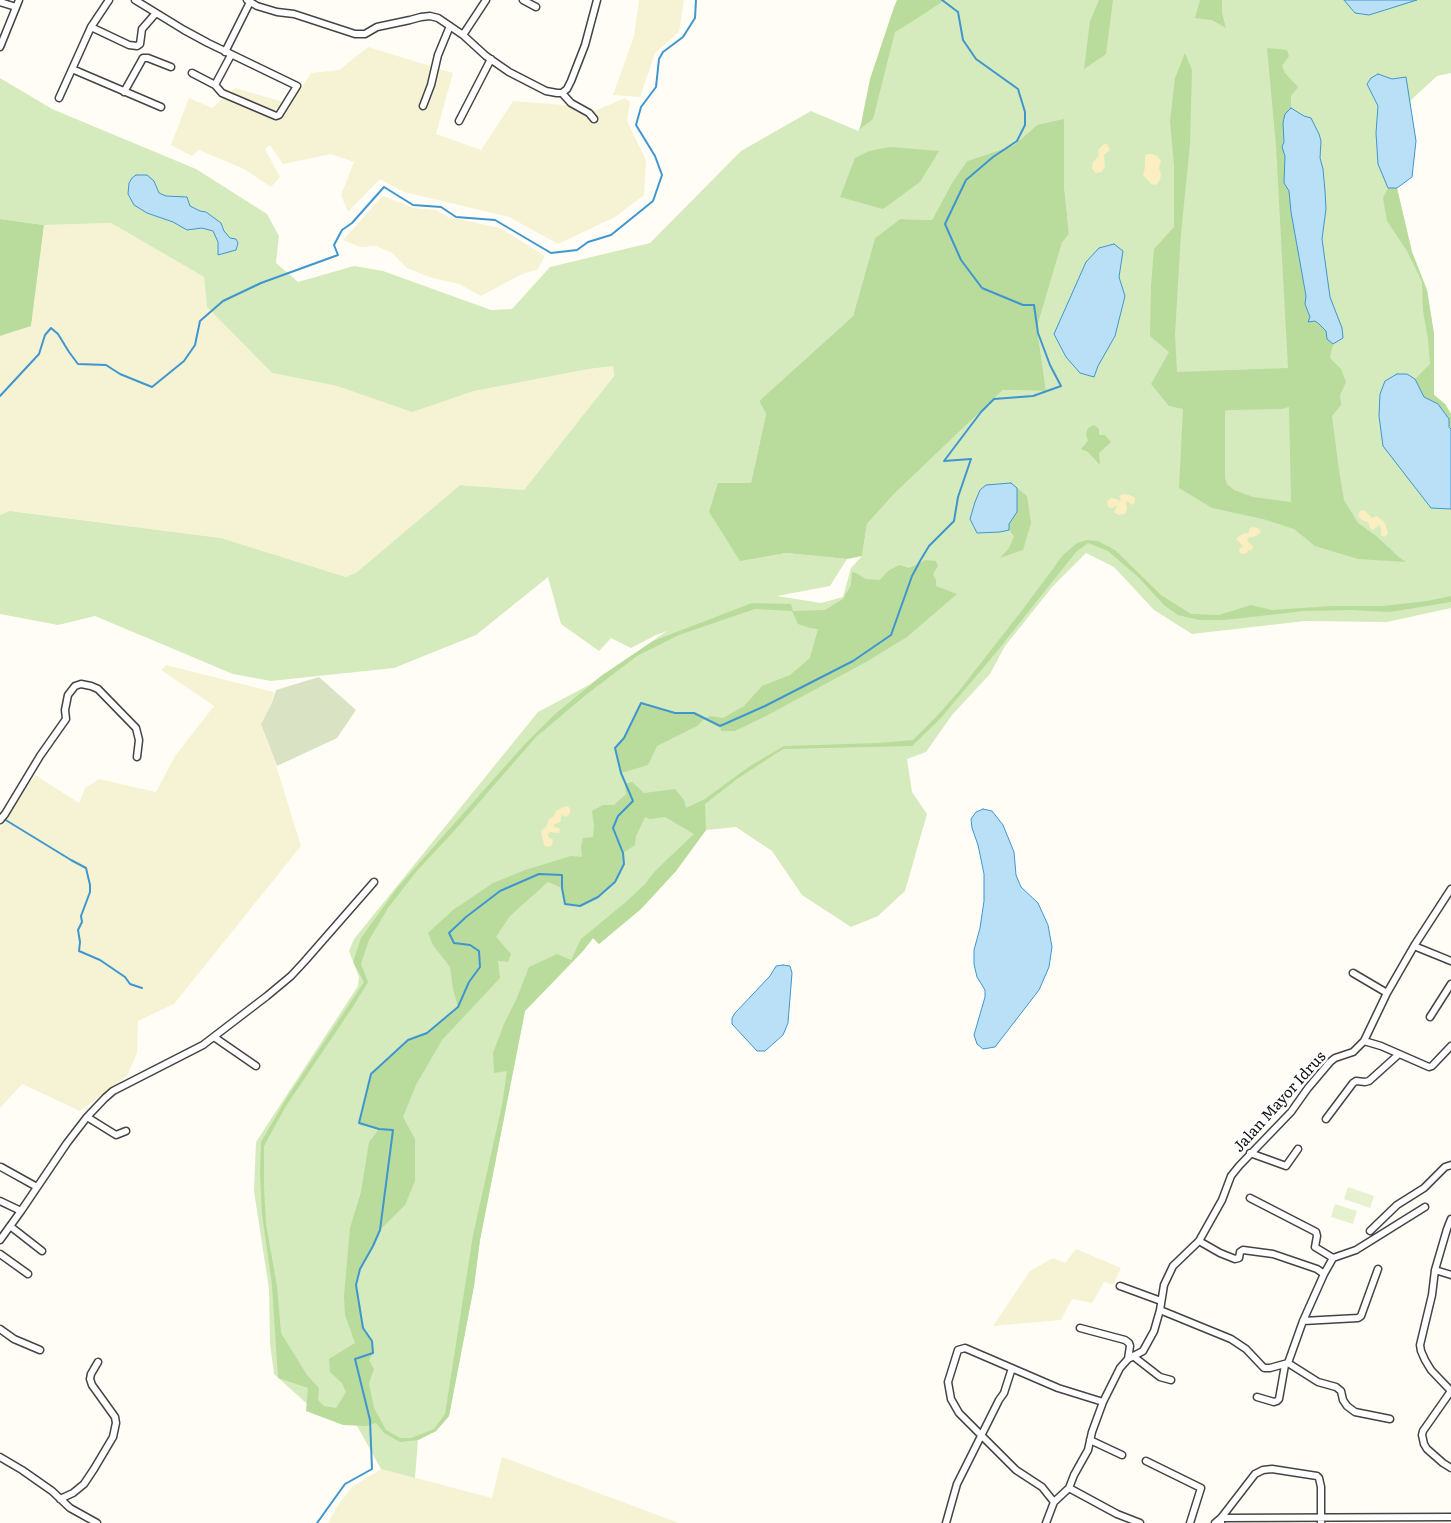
<!DOCTYPE html>
<style>
body{margin:0}
canvas{display:block;background:#fffdf5}
</style>
<canvas width="1451" height="1523"></canvas>
<script>
const ctx = document.querySelector('canvas').getContext('2d');
ctx.lineJoin = 'round';
function fill(path, color) {
  ctx.fillStyle = color;
  ctx.fill(path, 'evenodd');
}
function poly(rows) {
  const path = new Path2D();
  for (const r of rows) {
    path.moveTo(r[0], r[1]);
    for (let i = 2; i < r.length; i += 2) path.lineTo(r[i], r[i + 1]);
  }
  return path;
}
function strokePath(path, color, width, dash) {
  ctx.strokeStyle = color;
  ctx.lineWidth = width;
  ctx.lineCap = dash ? 'butt' : 'round';
  ctx.setLineDash(dash || []);
  ctx.stroke(path);
}
function drawText(font, color, halo, rows, align = 'center') {
  ctx.font = font + ' Literata,serif';
  ctx.lineWidth = 5;
  ctx.setLineDash([]);
  ctx.textBaseline = 'middle';
  ctx.strokeStyle = halo;
  ctx.fillStyle = color;
  for (const [text, x, y, turn = 0] of rows) {
    ctx.save();
    ctx.translate(x, y);
    ctx.rotate((+turn || 0) * Math.PI / 180);
    ctx.textAlign = isNaN(turn) ? turn : align;
    if (halo) ctx.strokeText(text, 0, 0);
    ctx.fillText(text, 0, 0);
    ctx.restore();
  }
}
const farmland = poly([
 [639,0,684,0,679,32,655,53,640,97,613,95,634,36],
 [368,47,453,73,436,134,481,150,513,101,577,106,592,112,625,98,630,102,627,121,646,160,644,195,615,217,558,244,509,217,404,192,380,179,348,212,341,195,354,162,331,154,283,164,270,145,265,149,280,177,271,187,244,169,199,150,192,156,171,145,189,98,212,108,235,88,291,104,311,73,339,70],
 [383,196,414,208,436,210,448,217,500,228,545,256,538,269,520,275,481,296,459,284,429,277,407,268,392,253,376,246,360,247,343,240],
 [111,223,204,277,207,307,272,373,337,386,412,411,474,391,589,369,613,366,614,376,524,490,460,485,357,572,346,577,221,538,11,511,0,515,0,336,31,326,44,225],
 [166,665,274,692,271,705,261,724,275,762,301,846,174,1004,138,1021,137,1053,127,1076,80,1111,22,1084,0,1108,0,826,35,775,79,803,85,788,99,779,156,792,175,756,214,706,161,670],
 [1076,1249,1121,1268,1113,1285,1104,1282,1092,1303,1072,1299,1061,1320,993,1326,1030,1271,1053,1258,1065,1263],
 [502,1457,679,1523,328,1523,336,1508,352,1487,381,1469,492,1498]
]);
const green = poly([
 [928,0,1451,0,1451,73,1437,76,1410,101,1416,141,1412,177,1397,188,1412,252,1427,290,1434,334,1434,395,1445,404,1451,414,1451,608,1387,622,1305,621,1192,634,1154,610,1114,567,1086,553,1053,586,1005,646,990,674,952,715,926,752,907,759,912,792,927,814,905,891,878,916,851,927,802,895,772,851,736,827,706,830,676,871,641,909,599,944,593,938,583,951,525,1011,480,1240,474,1286,449,1416,436,1431,418,1440,415,1478,381,1469,351,1415,316,1412,274,1374,270,1343,269,1289,254,1191,256,1142,358,986,359,977,349,951,354,939,538,712,589,685,667,631,656,635,631,648,611,638,599,651,561,624,548,577,476,635,394,668,271,681,233,674,95,616,58,625,0,614,0,515,10,511,221,538,346,577,357,572,460,485,524,490,614,376,613,366,589,369,474,391,412,412,337,386,272,373,207,307,204,277,111,223,44,225,0,219,0,78,52,109,196,169,267,214,279,236,276,263,298,282,354,266,383,271,491,310,512,309,550,267,650,243,741,151,811,111,858,131,882,79,899,14],
 [1037,125,1064,185,1069,234,1062,243,1037,327,1046,391,1003,390,894,494,867,524,862,556,851,568,843,597,821,603,777,596,830,586,847,559,786,553,740,560,718,483,751,483,766,414,759,401,853,316,875,238,900,219,932,220,953,181,967,161,1014,145]
]);
const forest = poly([
 [897,0,942,0,942,2,913,21,895,32,873,119,860,129,870,79,894,7],
 [1099,0,1113,0,1106,54,1084,69,1090,21],
 [1200,0,1222,0,1222,13,1226,28,1212,20,1195,18],
 [1267,48,1287,50,1289,56,1282,66,1285,73,1298,87,1291,96,1291,108,1285,114,1283,123,1284,142,1282,147,1285,156,1284,183,1289,191,1291,212,1306,296,1305,304,1310,317,1309,322,1315,321,1326,331,1327,339,1333,344,1330,358,1341,369,1346,382,1340,395,1341,405,1332,416,1339,470,1344,500,1358,523,1375,535,1399,557,1406,562,1358,559,1315,546,1294,529,1263,519,1212,508,1179,488,1183,409,1169,406,1151,384,1169,352,1150,336,1151,286,1154,249,1174,227,1174,165,1170,121,1175,78,1185,53,1192,70,1190,145,1181,233,1175,334,1177,372,1288,368,1276,146],
 [1289,407,1291,502,1253,497,1234,490,1227,484,1225,478,1225,411,1229,410,1281,409],
 [1064,119,1064,185,1069,234,1062,243,1037,327,1046,391,1003,390,894,494,867,524,862,556,847,559,786,553,740,561,709,512,718,483,751,483,766,414,759,401,853,316,875,238,900,219,932,220,953,181,967,161,1014,145,1037,125],
 [890,147,939,151,920,182,883,209,840,197,855,158,869,151],
 [1388,188,1397,188,1412,252,1427,290,1434,334,1434,395,1445,404,1451,414,1451,429,1438,404,1424,397,1415,379,1430,364,1428,339,1423,311,1422,282,1407,251,1387,221,1383,198],
 [0,219,44,225,31,326,0,336],
 [1094,425,1099,429,1099,435,1105,435,1111,442,1099,453,1100,465,1088,452,1081,449,1088,441,1086,434,1088,428],
 [1017,488,1027,496,1031,523,1023,550,1000,558,1009,548,1014,536,1009,530,1009,524,1017,512],
 [1087,540,1098,541,1115,550,1161,595,1191,614,1219,615,1251,605,1272,610,1332,606,1383,606,1427,601,1451,596,1451,602,1390,612,1352,610,1304,611,1225,620,1199,620,1178,615,1164,605,1138,577,1108,551,1088,543,1076,552,994,655,940,719,912,746,783,749,737,779,705,804,706,830,676,871,641,909,599,944,593,938,583,951,525,1011,480,1240,474,1286,449,1416,436,1431,418,1440,400,1442,384,1433,376,1423,366,1426,343,1425,306,1411,308,1388,278,1378,272,1285,262,1214,260,1173,261,1142,286,1099,364,982,353,962,361,938,397,888,524,745,554,715,601,676,653,641,752,603,791,604,793,611,825,610,843,599,851,585,852,572,856,573,866,579,880,580,888,571,899,565,909,568,926,560,936,561,938,566,933,574,936,580,936,586,957,594,907,637,866,662,766,716,735,731,721,731,720,726,704,719,697,726,657,746,648,765,621,773,615,748,624,738,641,703,675,713,694,713,705,718,711,716,723,718,744,706,762,686,790,675,810,658,818,629,810,628,798,624,792,611,755,609,679,635,637,656,587,694,536,737,455,830,416,872,388,908,369,940,361,964,368,982,354,1005,286,1106,264,1146,264,1187,266,1224,277,1286,281,1333,307,1375,319,1388,318,1400,324,1406,336,1408,346,1392,342,1383,330,1372,329,1359,355,1343,345,1315,344,1296,350,1228,361,1192,369,1142,379,1129,359,1123,371,1074,408,1040,427,1033,458,1007,453,989,450,967,433,945,428,933,453,910,493,883,525,870,571,856,582,857,581,847,583,838,593,837,594,825,592,811,603,805,614,805,626,794,625,784,632,782,644,793,675,789,684,800,686,808,705,799,750,766,784,746,879,743,913,740,937,716,959,691,1023,609,1063,555,1077,543],
 [645,817,650,819,665,817,694,834,656,870,645,884,627,901,581,939,571,960,557,954,529,967,516,1000,504,1024,493,1053,494,1073,507,1071,502,1105,473,1235,445,1414,434,1429,411,1438,400,1438,386,1430,374,1408,369,1383,374,1369,369,1360,373,1353,372,1341,363,1328,356,1285,360,1269,373,1246,380,1230,405,1205,415,1181,415,1139,403,1117,416,1085,442,1040,500,978,498,961,508,962,511,954,496,937,510,916,548,882,562,888,565,904,580,906,598,897,615,882,624,864,623,853,635,845,636,836]
]);
const sand = poly([
 [1104,144,1107,144,1110,150,1104,155,1105,167,1102,172,1096,173,1092,169,1093,162,1099,156,1098,150],
 [1147,154,1152,154,1157,156,1161,161,1159,168,1161,174,1160,180,1156,185,1151,184,1143,175,1145,167,1145,156],
 [1123,494,1130,495,1135,498,1135,502,1132,505,1127,501,1126,503,1127,509,1125,514,1118,515,1114,512,1117,507,1115,506,1112,508,1108,507,1107,502,1111,498,1117,499,1119,501,1121,500,1119,496],
 [1364,510,1372,518,1377,516,1385,523,1388,534,1384,537,1381,535,1381,528,1379,525,1373,530,1370,528,1368,522,1362,520,1358,516,1360,511],
 [1252,527,1258,528,1261,532,1256,536,1248,538,1247,541,1253,546,1252,550,1248,550,1247,553,1244,554,1240,553,1239,549,1243,546,1236,539,1242,534,1249,533,1249,529],
 [568,806,570,809,570,813,567,817,561,815,561,821,559,823,554,824,554,827,559,828,560,830,559,833,550,832,548,835,549,838,552,839,553,842,551,846,548,847,544,845,541,831,546,827,549,819,554,816,556,811,563,807]
]);
const cemetery = poly([
 [319,677,356,710,337,738,277,766,261,724,271,705,276,690]
]);
const pitch = poly([
 [1348,1187,1374,1196,1370,1208,1344,1199],
 [1335,1204,1357,1211,1353,1224,1331,1217]
]);
const water = poly([
 [1344,0,1417,0,1369,15,1355,13,1344,0],
 [1378,74,1392,79,1406,77,1416,141,1412,177,1397,188,1388,188,1378,164,1376,133,1378,106,1367,84,1371,78,1378,74],
 [1291,108,1304,116,1311,118,1319,134,1321,141,1320,158,1323,169,1325,191,1326,209,1322,239,1330,297,1342,328,1343,338,1333,344,1327,339,1326,331,1319,324,1315,321,1308,322,1310,317,1305,304,1306,296,1291,212,1289,191,1284,183,1285,156,1282,147,1284,142,1283,123,1285,114,1291,108],
 [136,175,147,175,154,181,159,193,166,196,187,197,190,206,200,211,206,212,221,223,224,231,230,238,236,239,238,243,236,250,218,255,218,242,213,231,202,228,187,230,173,222,147,213,134,205,128,194,129,183,132,178,136,175],
 [1114,244,1123,251,1119,277,1125,296,1115,336,1098,366,1094,377,1080,373,1066,357,1054,334,1086,262,1099,248,1114,244],
 [1397,374,1407,374,1415,379,1424,397,1438,404,1449,419,1449,427,1451,429,1451,509,1431,508,1383,446,1379,416,1380,394,1385,381,1397,374],
 [1011,483,1017,488,1017,512,1009,524,1009,530,1000,532,977,533,970,519,975,502,980,490,986,485,1011,483],
 [983,809,992,811,1003,825,1014,852,1016,875,1021,887,1038,903,1048,925,1052,947,1049,967,1039,990,995,1047,983,1049,977,1044,974,1035,985,997,985,990,977,977,974,964,974,950,980,928,984,901,984,874,978,845,972,828,971,819,976,812,983,809],
 [783,965,790,966,792,973,788,1023,783,1035,765,1051,757,1051,732,1024,732,1018,735,1013,770,976,776,966,783,965]
]);
const stream = poly([
 [0,396,39,354,45,335,51,328,58,334,69,352,78,364,106,365,120,374,152,387,184,361,195,345,200,321,223,301,261,283,338,255,334,245,342,230,352,223,384,187,413,205,441,207,456,217,495,220,551,253,577,250,588,242,611,235,653,201,662,175,655,156,636,125,641,107,656,87,659,59,663,52,683,37,695,18,696,0],
 [4,819,71,860,86,868,90,885,90,892,81,916,82,922,78,930,80,942,79,951,100,960,125,977,130,984,142,988],
 [317,1523,345,1484,372,1469,370,1420,355,1359,373,1353,372,1341,363,1328,356,1285,360,1269,373,1246,380,1230,393,1130,379,1129,359,1123,371,1074,408,1040,427,1033,458,1007,469,982,480,967,479,951,470,945,454,943,449,933,466,917,500,891,539,874,562,875,562,888,565,904,580,906,598,897,615,882,624,864,623,853,613,828,618,816,633,801,621,773,615,748,624,738,641,703,675,713,694,713,720,726,765,706,853,661,891,635,912,576,920,561,929,546,954,521,958,497,971,459,944,461,981,412,994,399,1033,396,1061,386,1050,365,1038,333,1034,305,1023,305,982,288,961,260,945,224,966,180,993,157,1017,141,1025,125,1025,112,1018,89,976,59,963,40,958,12,942,0]
]);
const street = poly([
 [135,0,184,30,208,43,297,86,279,115,276,116,222,93,215,85],
 [247,0,257,6,277,12,294,14,355,34,365,34,377,27,410,20,421,17,430,16,438,18,463,35,486,56,509,72,546,91,557,93,562,93,567,89,571,81,585,45,597,0],
 [523,0,536,7],
 [0,2,16,7],
 [91,27,129,45,137,46,140,44,142,29,156,13],
 [463,35,486,0],
 [0,47,19,0],
 [225,52,250,2],
 [72,69,161,107],
 [192,73,215,85,231,55],
 [124,92,143,58,148,58,171,67],
 [562,93,571,103,589,113,594,119],
 [59,98,91,27,109,0],
 [423,106,431,85,438,55,450,26],
 [459,121,491,59],
 [0,820,5,814,40,756,66,719,65,710,68,695,75,686,81,684,91,686,98,689,136,728,139,740,137,757],
 [1414,946,1451,961],
 [1353,973,1387,993],
 [1430,1017,1451,984],
 [214,1037,256,1066],
 [1364,1041,1381,1046,1429,1067,1432,1066,1451,1046],
 [87,1117,116,1135,126,1131],
 [1326,1119,1353,1083,1356,1081,1365,1082,1369,1081,1399,1054],
 [1250,1153,1286,1166,1298,1149],
 [1,1167,37,1187],
 [1250,1198,1316,1232,1317,1236,1315,1247,1333,1258],
 [0,1201,21,1211],
 [1451,1219,1447,1229,1435,1270,1432,1295,1420,1345,1421,1351,1425,1360,1431,1370,1451,1391],
 [10,1226,42,1251],
 [1370,1231,1397,1205,1424,1188,1445,1167,1451,1165],
 [0,1240,21,1211,67,1143,87,1117,105,1098,113,1091,203,1045,267,996,291,976,304,962,374,882],
 [1199,1241,1220,1253,1235,1259,1239,1258,1240,1252,1243,1250,1273,1254,1317,1269,1324,1274],
 [0,1254,28,1274],
 [1435,1270,1451,1275],
 [1120,1286,1161,1301],
 [1160,1310,1231,1339,1246,1349,1264,1368,1270,1368,1288,1363,1318,1382,1336,1387,1341,1391,1343,1400,1347,1406,1355,1412,1390,1419],
 [1303,1321,1358,1318,1361,1316,1378,1269],
 [1080,1328,1125,1340,1129,1343,1130,1346,1128,1359],
 [0,1329,14,1339,40,1350],
 [1133,1356,1160,1377,1171,1380],
 [1288,1363,1303,1321,1324,1274,1333,1258,1356,1250,1425,1207],
 [1451,1391,1423,1431,1422,1435,1424,1444,1427,1449,1443,1463,1451,1468],
 [1257,1397,1274,1402,1277,1401,1279,1399,1285,1365],
 [1090,1440,1122,1455],
 [0,1457,22,1470,52,1491,70,1508,97,1523],
 [1146,1461,1201,1488,1190,1523],
 [1069,1488,1117,1514,1140,1523],
 [60,1499,73,1493,84,1484,94,1469,113,1437,116,1423,115,1417,92,1385,90,1379,91,1374,98,1362],
 [1054,1502,1042,1487,1016,1470,959,1413,951,1399,948,1382,958,1350,965,1348,1058,1388,1103,1402],
 [946,1523,957,1484,999,1400,1004,1393,1012,1368],
 [1046,1523,1054,1502,1069,1488,1074,1475,1088,1450,1092,1432,1103,1402,1120,1368,1128,1359,1143,1351,1154,1331,1160,1310,1164,1285,1173,1266,1199,1241,1222,1200,1231,1176,1239,1166,1291,1112,1308,1088,1330,1062,1335,1058,1353,1052,1364,1041,1387,993,1414,946,1451,889],
 [1215,1523,1221,1518,1255,1474,1263,1470,1272,1469,1317,1476,1319,1478,1321,1487,1321,1523],
 [1221,1523,1221,1518,1451,1517]
]);
const streetNames = [
 ["Jalan Mayor Idrus",1280,1102,-48]
];
fill(farmland, '#f6f3d4');
fill(green, '#d5ebbd');
fill(forest, '#b9dc9c');
fill(sand, '#fbeec1');
fill(cemetery, '#d9e3c4');
fill(pitch, '#e6f2cf');
fill(water, '#b9e0f7');
strokePath(water, '#3f96cf', 1);
strokePath(stream, '#3f96cf', 2);
strokePath(street, '#444', 9);
strokePath(street, '#fff', 6);
drawText('15px', '#111', '#fff', streetNames);
</script>
